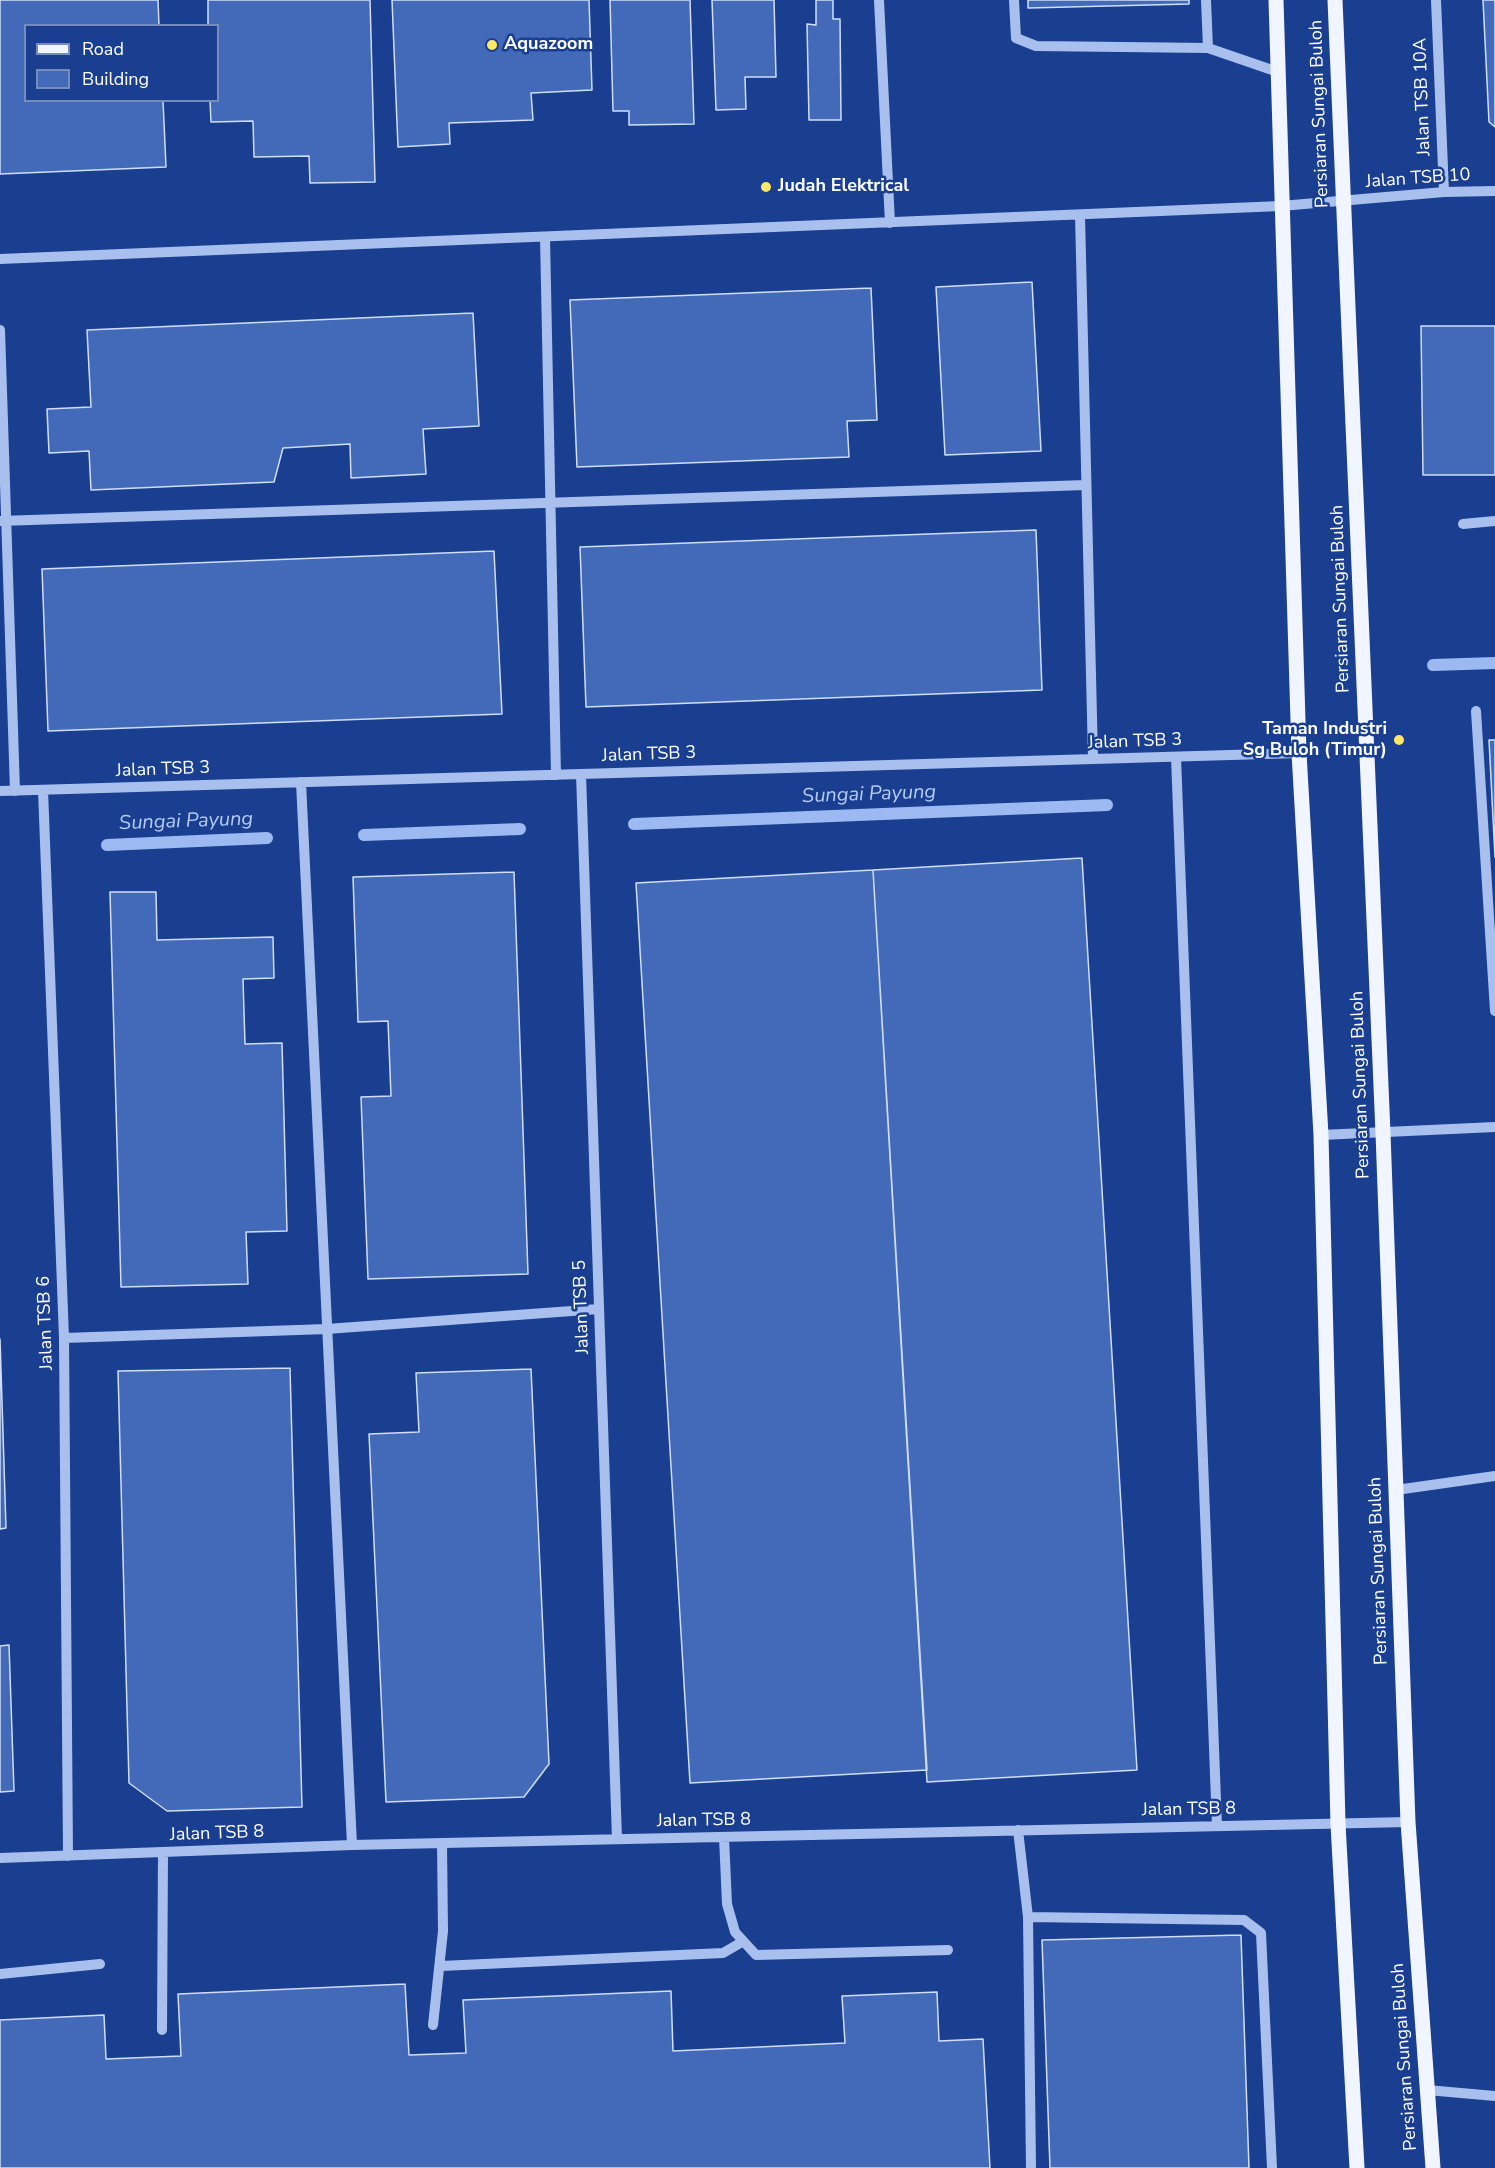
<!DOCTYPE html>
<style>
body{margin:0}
#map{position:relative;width:1495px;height:2168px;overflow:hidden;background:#1a3f91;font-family:"Nunito Sans",sans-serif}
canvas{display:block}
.legend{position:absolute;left:24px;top:24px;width:195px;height:78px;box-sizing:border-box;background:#1a3f91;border:2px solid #768cbd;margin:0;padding:8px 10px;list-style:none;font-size:18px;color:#fff}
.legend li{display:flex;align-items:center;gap:12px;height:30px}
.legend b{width:30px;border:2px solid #768cbd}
</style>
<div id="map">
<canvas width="1495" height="2168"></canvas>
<ul class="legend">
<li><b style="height:8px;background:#f1f5ff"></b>Road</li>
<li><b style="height:16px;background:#4369b9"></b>Building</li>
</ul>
</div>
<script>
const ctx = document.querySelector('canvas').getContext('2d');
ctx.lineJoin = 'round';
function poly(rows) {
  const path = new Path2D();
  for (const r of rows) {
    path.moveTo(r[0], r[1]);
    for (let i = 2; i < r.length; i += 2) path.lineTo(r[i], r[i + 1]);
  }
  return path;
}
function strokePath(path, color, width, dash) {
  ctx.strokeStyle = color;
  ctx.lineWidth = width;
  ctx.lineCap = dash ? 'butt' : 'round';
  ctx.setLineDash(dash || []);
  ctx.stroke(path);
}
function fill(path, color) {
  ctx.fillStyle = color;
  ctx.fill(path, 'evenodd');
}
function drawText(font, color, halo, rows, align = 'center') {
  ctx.font = font + ' "Nunito Sans",sans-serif';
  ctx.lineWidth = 5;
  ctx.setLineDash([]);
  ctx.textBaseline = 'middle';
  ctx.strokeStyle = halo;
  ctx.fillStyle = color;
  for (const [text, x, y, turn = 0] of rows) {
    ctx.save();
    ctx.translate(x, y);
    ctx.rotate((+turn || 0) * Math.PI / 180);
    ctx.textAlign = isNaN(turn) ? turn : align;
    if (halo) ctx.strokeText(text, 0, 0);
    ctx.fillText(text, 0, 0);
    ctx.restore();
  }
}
const stream = poly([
 [1433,665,1495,663],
 [634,824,1107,805],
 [364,835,520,829],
 [107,845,267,838]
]);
const building = poly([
 [0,0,158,0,159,26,26,26,26,100,163,100,166,167,0,174,0,0],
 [208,0,370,0,375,182,310,183,309,156,254,157,253,121,211,122,210,100,218,100,218,26,208,26,208,0],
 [392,0,589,0,592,90,531,93,533,120,449,123,450,144,398,147,392,0],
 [610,0,690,0,694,124,629,125,629,111,613,111,610,0],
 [712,0,774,0,776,77,745,77,746,109,716,110,712,0],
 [816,0,833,0,833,19,840,19,841,120,809,120,807,24,816,25,816,0],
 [1028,0,1189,0,1189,4,1028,8,1028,0],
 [1483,0,1495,0,1495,127,1489,122,1483,0],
 [1032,282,1041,451,945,455,936,287,1032,282],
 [871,288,877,420,847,421,849,457,577,467,570,300,871,288],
 [473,313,479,426,423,429,426,474,351,478,350,444,283,448,274,482,91,490,89,451,49,453,47,409,91,407,87,330,473,313],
 [1421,326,1495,326,1495,475,1423,475,1421,326],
 [1036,530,1042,690,586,707,580,547,1036,530],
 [494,551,502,714,48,731,42,569,494,551],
 [1489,740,1495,740,1495,857,1489,740],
 [1082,858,1137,1770,927,1782,873,870,1082,858],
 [873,870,927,1770,690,1783,636,883,873,870],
 [514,872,528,1274,368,1279,361,1097,391,1096,388,1021,358,1022,353,877,514,872],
 [110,892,156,892,157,940,273,937,274,978,243,979,245,1044,282,1043,287,1231,246,1232,248,1284,121,1287,110,892],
 [0,1339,6,1528,0,1529,0,1339],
 [290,1368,302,1807,167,1811,129,1783,118,1371,290,1368],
 [531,1369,549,1764,524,1797,386,1802,369,1434,419,1432,416,1373,531,1369],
 [9,1645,14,1791,0,1792,0,1646,9,1645],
 [1241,1935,1249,2168,1050,2168,1042,1940,1241,1935],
 [405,1984,409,2055,466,2053,463,2000,671,1991,673,2051,845,2043,842,1996,937,1992,939,2041,983,2039,990,2168,0,2168,0,2020,104,2015,106,2059,181,2056,178,1994,405,1984]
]);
const minor = poly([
 [879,0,890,223],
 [1014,0,1016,38,1036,46,1208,48,1278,72],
 [1206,0,1208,48],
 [1436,0,1444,192],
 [1080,215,1093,759],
 [545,237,556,775],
 [0,259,1281,206,1444,192,1495,191],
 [0,330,15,791],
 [0,521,1086,485],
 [1463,524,1495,521],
 [1476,711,1495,1011],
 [1176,757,1217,1826],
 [581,774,617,1839],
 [301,782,352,1845],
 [43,790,64,1338,68,1856],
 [0,791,1299,753],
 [1321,1135,1495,1127],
 [64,1338,327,1329,599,1309],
 [1396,1490,1495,1476],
 [1018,1830,1028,1917,1031,2168],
 [724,1837,727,1904,735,1932,756,1955,948,1950],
 [0,1858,352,1845,1408,1822],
 [1028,1917,1244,1920,1261,1933,1272,2168],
 [441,1966,723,1953,742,1942],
 [0,1974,100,1964],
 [433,2025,443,1931,442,1843],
 [162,2030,163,1852],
 [1427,2090,1495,2096]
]);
const major = poly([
 [1276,0,1299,753,1321,1135,1338,1824,1357,2168],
 [1335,0,1383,1133,1408,1822,1433,2168]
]);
const markers = [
 [492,45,6,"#ffe667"],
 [766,187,6,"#ffe667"],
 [1399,740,6,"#ffe667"]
];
const poiNames = [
 ["Aquazoom",504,45],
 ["Judah Elektrical",778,187],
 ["Taman Industri",1387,730,"right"],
 ["Sg Buloh (Timur)",1387,751,"right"]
];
const streetNames = [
 ["Jalan TSB 10A",1423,97,-92],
 ["Persiaran Sungai Buloh",1320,114,-92],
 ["Jalan TSB 10",1418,179,-4],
 ["Persiaran Sungai Buloh",1341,599,-92],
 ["Jalan TSB 3",1135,742,-2],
 ["Jalan TSB 3",649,755,-2],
 ["Jalan TSB 3",163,770,-2],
 ["Persiaran Sungai Buloh",1361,1085,-92],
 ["Jalan TSB 5",582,1307,-92],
 ["Jalan TSB 6",46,1323,-92],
 ["Persiaran Sungai Buloh",1379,1571,-92],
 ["Jalan TSB 8",1189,1810,-1],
 ["Jalan TSB 8",704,1821,-1],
 ["Jalan TSB 8",217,1834,-2],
 ["Persiaran Sungai Buloh",1405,2057,-94]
];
const waterNames = [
 ["Sungai Payung",869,795,-2],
 ["Sungai Payung",186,822,-2]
];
strokePath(stream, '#9cb9f1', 12);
fill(building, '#4369b9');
strokePath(building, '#d0defa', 1.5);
strokePath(minor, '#a9c0ef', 10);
strokePath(major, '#f1f5ff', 15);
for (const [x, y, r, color] of markers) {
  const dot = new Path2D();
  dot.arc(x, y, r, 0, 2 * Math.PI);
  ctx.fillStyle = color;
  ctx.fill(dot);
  strokePath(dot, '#1a3f91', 2);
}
drawText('bold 18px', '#fff', '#1a3f91', poiNames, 'left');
drawText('18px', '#fff', '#1a3f91', streetNames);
drawText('italic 20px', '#b6cbf6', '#1a3f91', waterNames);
</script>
